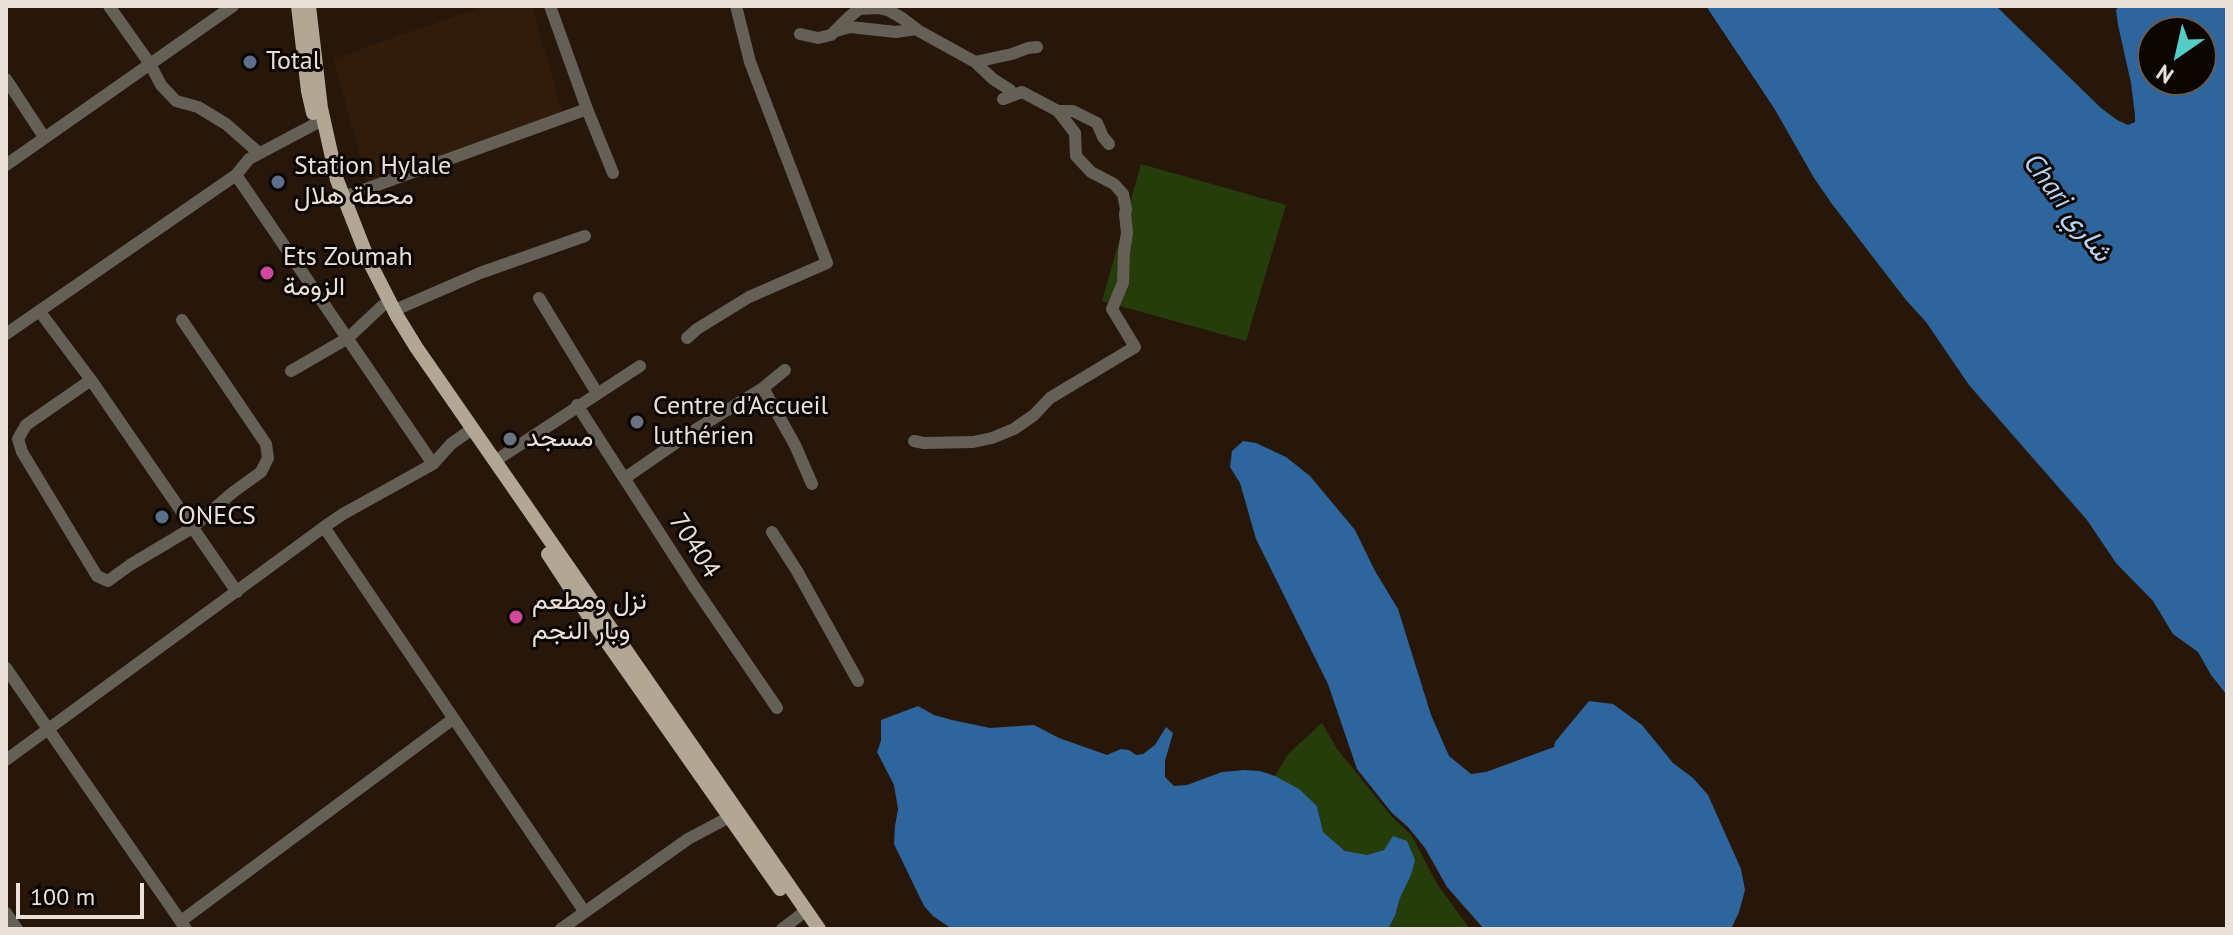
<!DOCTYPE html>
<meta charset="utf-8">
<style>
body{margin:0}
#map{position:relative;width:2233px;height:935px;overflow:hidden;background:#27170b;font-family:"PT Sans",sans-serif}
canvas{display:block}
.frame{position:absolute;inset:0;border:8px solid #ebe0d8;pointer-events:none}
.north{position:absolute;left:2137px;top:16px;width:80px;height:80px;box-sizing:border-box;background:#0b0502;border:2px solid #655d58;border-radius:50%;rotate:214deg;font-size:22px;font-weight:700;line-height:32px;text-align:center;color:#ebe0d8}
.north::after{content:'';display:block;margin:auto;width:28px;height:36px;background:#55cdc6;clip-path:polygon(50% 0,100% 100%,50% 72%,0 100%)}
.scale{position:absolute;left:16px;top:883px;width:128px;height:36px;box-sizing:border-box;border:4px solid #ebe0d8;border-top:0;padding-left:10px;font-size:24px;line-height:28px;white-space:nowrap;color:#ebe0d8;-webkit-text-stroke:6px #0b0502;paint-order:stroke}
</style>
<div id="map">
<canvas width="2233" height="935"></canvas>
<div class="frame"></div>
<div class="north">N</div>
<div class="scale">100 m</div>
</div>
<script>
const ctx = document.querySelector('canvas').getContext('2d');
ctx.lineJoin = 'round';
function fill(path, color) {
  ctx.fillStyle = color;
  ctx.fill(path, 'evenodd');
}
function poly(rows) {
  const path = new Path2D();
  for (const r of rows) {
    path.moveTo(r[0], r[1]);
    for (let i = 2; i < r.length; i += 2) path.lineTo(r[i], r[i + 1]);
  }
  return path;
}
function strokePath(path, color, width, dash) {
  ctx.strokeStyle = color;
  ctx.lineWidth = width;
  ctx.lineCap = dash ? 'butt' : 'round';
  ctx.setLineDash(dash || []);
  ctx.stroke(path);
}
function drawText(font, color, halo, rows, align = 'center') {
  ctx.font = font + ' "PT Sans",Vazirmatn,sans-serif';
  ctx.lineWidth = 6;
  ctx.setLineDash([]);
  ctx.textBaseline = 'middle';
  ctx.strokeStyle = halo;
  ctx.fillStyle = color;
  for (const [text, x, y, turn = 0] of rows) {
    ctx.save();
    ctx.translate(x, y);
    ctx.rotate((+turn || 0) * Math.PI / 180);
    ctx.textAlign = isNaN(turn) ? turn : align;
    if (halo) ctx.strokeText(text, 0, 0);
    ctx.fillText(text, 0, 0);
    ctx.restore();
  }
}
const built = poly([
 [484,6,532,6,563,114,369,187,333,59]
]);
const green = poly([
 [1141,164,1286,205,1246,341,1102,301],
 [1322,723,1337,749,1392,817,1412,836,1437,884,1470,929,1388,929,1395,916,1400,898,1411,875,1384,850,1367,855,1345,851,1323,832,1317,806,1275,776,1288,754]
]);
const water = poly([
 [1706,6,1996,6,2101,108,2117,120,2128,125,2135,122,2135,115,2131,83,2118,25,2116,10,2119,6,2227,6,2227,695,2211,675,2198,652,2173,634,2153,601,2116,563,2087,520,1969,385,1926,322,1906,300,1832,204,1814,178,1774,108],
 [2153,32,2201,32,2201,80,2153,80],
 [1243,441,1256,443,1286,457,1310,476,1355,530,1375,571,1398,609,1431,715,1449,756,1471,774,1486,772,1554,747,1555,742,1589,701,1613,704,1642,725,1673,763,1693,778,1708,795,1741,869,1745,890,1739,912,1731,929,1484,929,1447,887,1425,848,1408,827,1392,813,1357,769,1328,684,1256,539,1240,483,1230,467,1232,451],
 [918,706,934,715,952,720,990,728,1034,725,1059,738,1107,755,1121,749,1129,750,1136,755,1143,754,1155,745,1166,727,1173,733,1165,761,1165,777,1174,786,1187,785,1222,772,1244,770,1260,771,1275,776,1299,789,1317,806,1323,832,1345,851,1367,855,1384,850,1393,836,1407,841,1415,860,1411,875,1400,898,1395,916,1388,929,952,929,933,916,924,906,894,844,895,826,898,809,894,785,877,752,881,741,881,720]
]);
const minor = poly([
 [109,6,150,64,161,85,176,101,198,107,226,124,259,153],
 [550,6,587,109,613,173],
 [836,31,850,27,896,32,916,29],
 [800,34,818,38,831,35,848,18,859,9,878,8,888,10,902,18,919,31,977,63],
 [6,79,44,137],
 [1010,90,993,79,975,62,1012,54,1028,48,1037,47],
 [1003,99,1022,92,1058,111,1073,111,1097,123,1103,137,1109,144],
 [6,165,233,6],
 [236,175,433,464],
 [344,197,587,109],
 [539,298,597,393],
 [395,310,480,273,585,236],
 [40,312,91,380,237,592],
 [6,334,236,175,249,159,315,124,323,122],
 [687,338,697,329,749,297,827,263,750,62,736,6],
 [291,371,348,338,382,306],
 [91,380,26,425,18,439,22,452,97,576,108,581,130,565,192,528,232,493,261,472,268,458,266,444,182,320],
 [763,388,795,445,812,484],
 [577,405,693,585,777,708],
 [914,441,924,443,973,442,992,438,1014,429,1034,415,1050,398,1135,347,1112,309,1123,283,1124,252,1127,233,1125,214,1126,209,1123,194,1114,184,1091,172,1076,156,1075,133,1058,111],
 [495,461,640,366],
 [625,478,690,433,763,388,785,370],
 [324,527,584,911],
 [772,532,797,571,858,681],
 [6,668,186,929],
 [6,760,324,527,343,514,433,464,451,444,472,429],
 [6,913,17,929],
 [181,921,453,719],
 [561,929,688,839,735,814],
 [782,929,799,916]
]);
const major = poly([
 [298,6,308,91,313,113],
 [309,6,321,108,337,180,368,259,397,316,416,347,819,929],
 [548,554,590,618,780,889]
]);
const markers = [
 [250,62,8,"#5c6f8a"],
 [278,182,8,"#5c6f8a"],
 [267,273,8,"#d1479c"],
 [637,422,8,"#6b7280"],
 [510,439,8,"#6b7280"],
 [162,517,8,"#5c6f8a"],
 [516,617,8,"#d1479c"]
];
const poiNames = [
 ["Total",266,62],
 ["Station Hylale",294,167],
 ["محطة هلال",294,197],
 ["Ets Zoumah",283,258],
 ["الزومة",283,288],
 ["Centre d'Accueil",653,407],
 ["luthérien",653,437],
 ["مسجد",526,439],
 ["ONECS",178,517],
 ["نزل ومطعم",532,602],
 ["وبار النجم",532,632]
];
const streetNames = [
 ["70404",694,546,57]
];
const waterNames = [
 ["Chari شاري",2067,208,53]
];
fill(built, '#311c0b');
fill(green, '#263c0a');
fill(water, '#2d659c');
strokePath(minor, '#656057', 12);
strokePath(major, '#b1a794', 14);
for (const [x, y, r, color] of markers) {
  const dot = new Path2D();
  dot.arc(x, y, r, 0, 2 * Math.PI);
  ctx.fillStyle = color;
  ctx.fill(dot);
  strokePath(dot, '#0b0502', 3);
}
drawText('26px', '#ebe0d8', '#0b0502', poiNames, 'left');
drawText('26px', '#ebe0d8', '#0b0502', streetNames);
drawText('italic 28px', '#b6d4f4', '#0b0502', waterNames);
</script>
